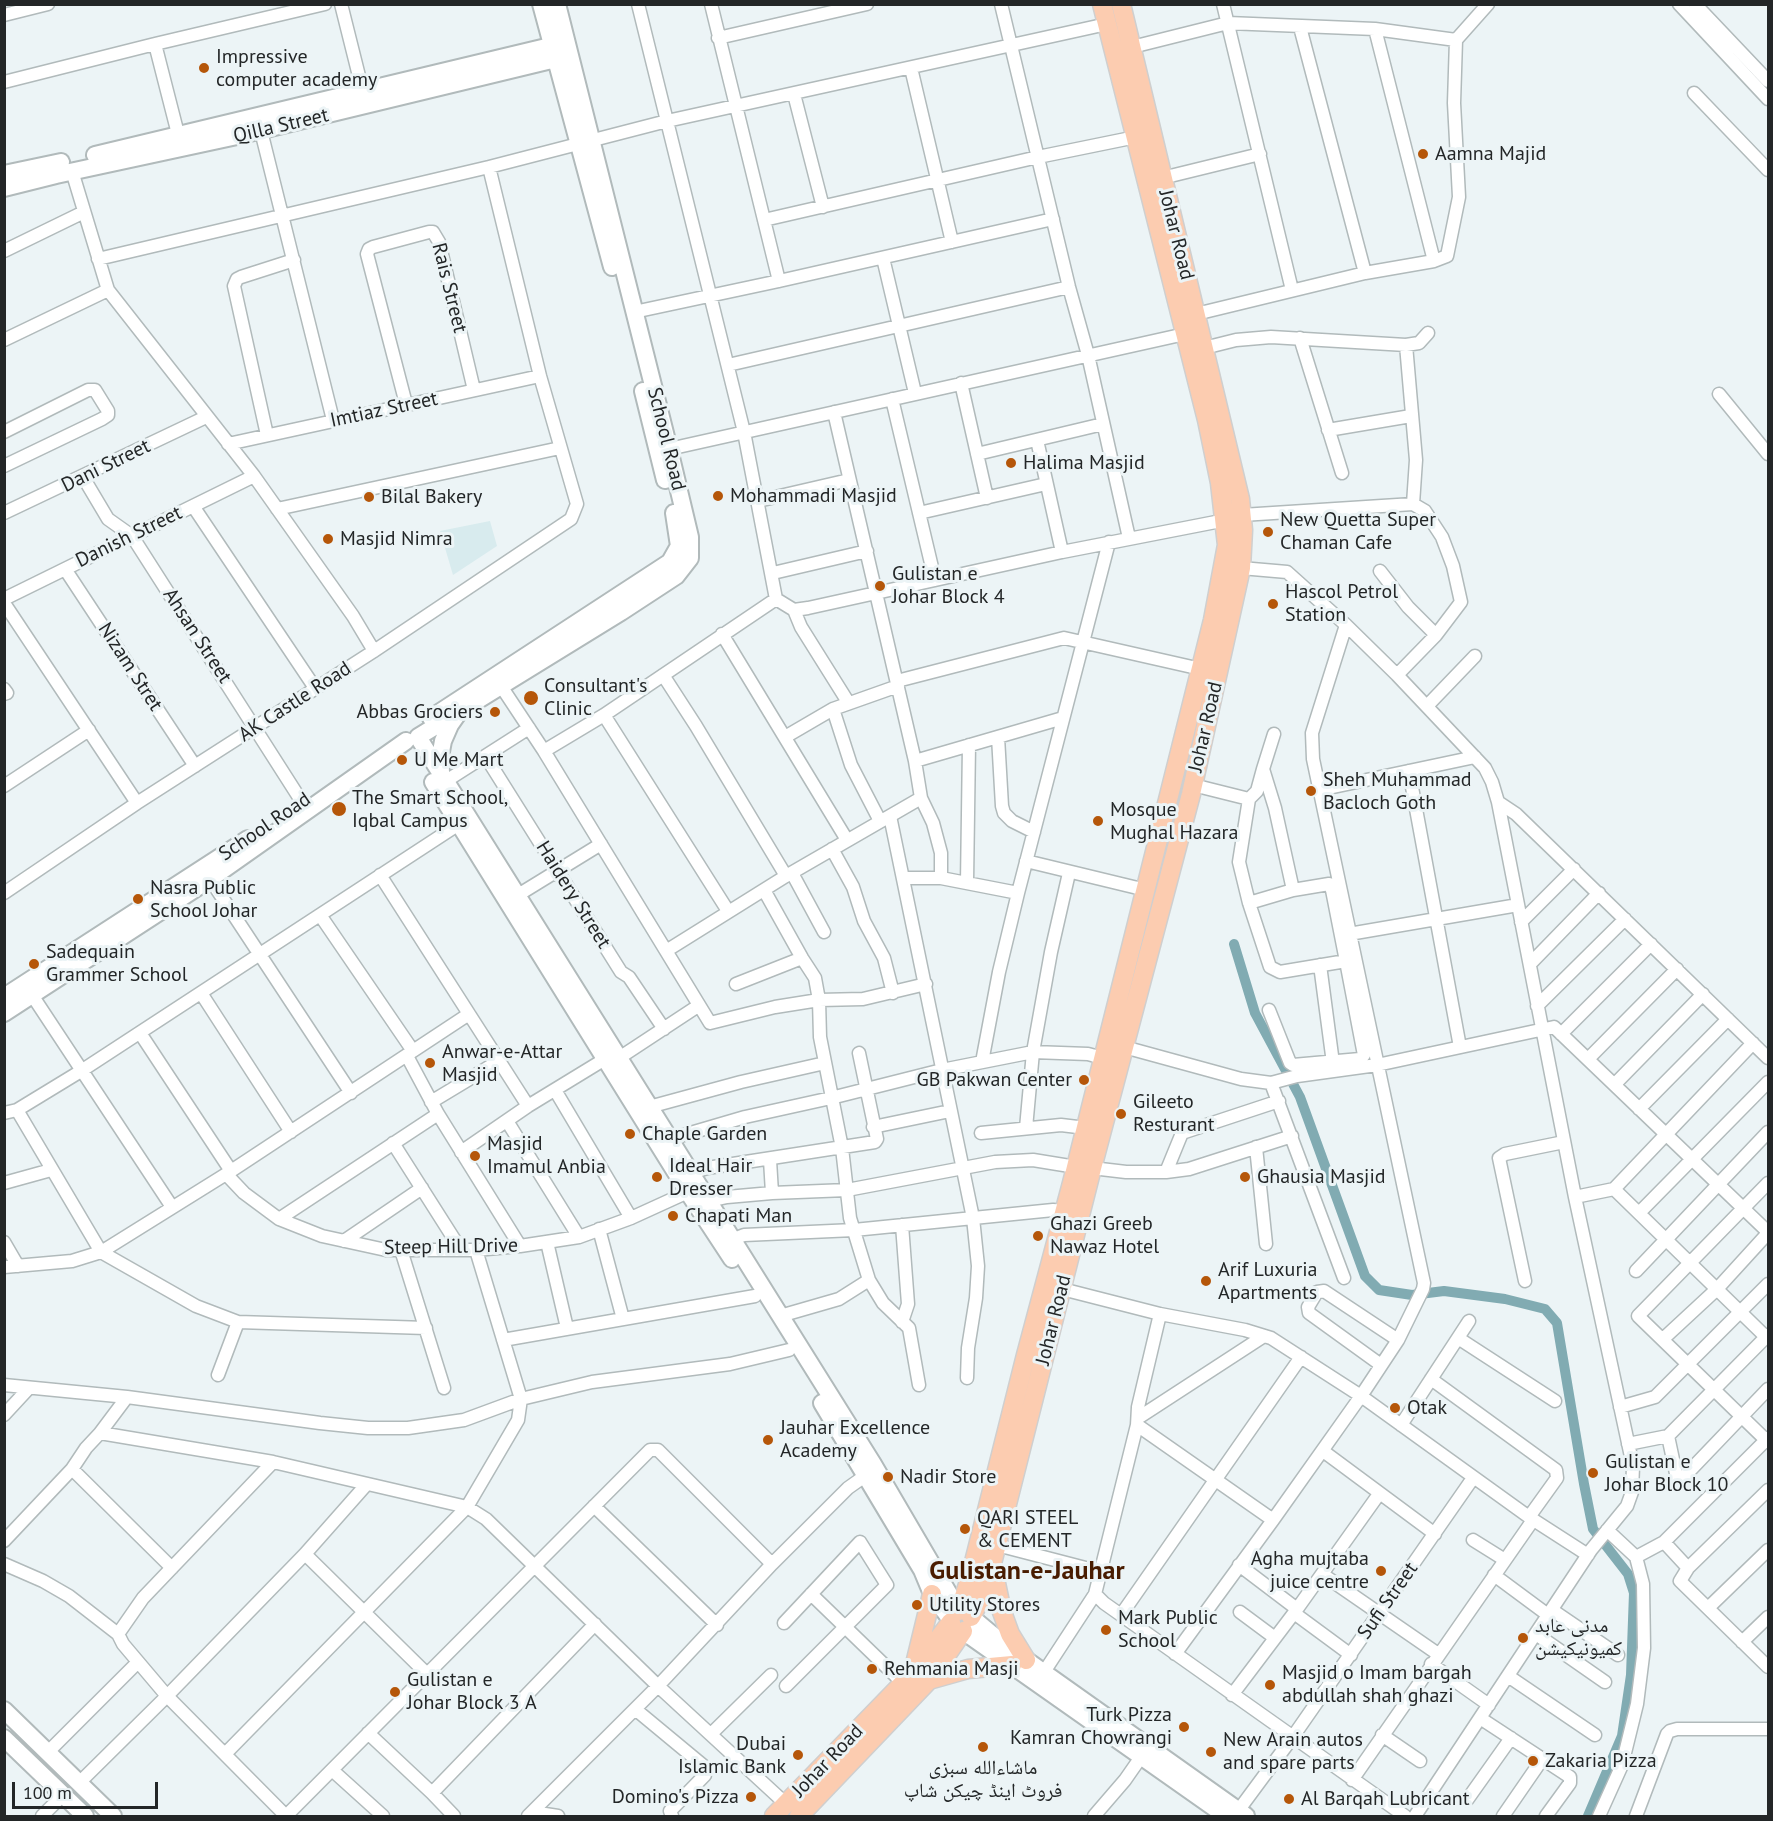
<!DOCTYPE html>
<meta charset="utf-8">
<style>
body{margin:0}
#map{position:relative;width:1773px;height:1821px;overflow:hidden;background:#ecf4f6;font-family:"PT Sans",sans-serif}
canvas{display:block}
.frame{position:absolute;inset:0;border:6px solid #232627;pointer-events:none}
.scale{position:absolute;left:12px;top:1782px;width:146px;height:27px;box-sizing:border-box;border:3px solid #232627;border-top:0;padding-left:8px;font-size:18px;line-height:21px;white-space:nowrap;color:#232627;-webkit-text-stroke:4px #ecf4f6;paint-order:stroke}
</style>
<div id="map">
<canvas width="1773" height="1821"></canvas>
<div class="frame"></div>
<div class="scale">100 m</div>
</div>
<script>
const ctx = document.querySelector('canvas').getContext('2d');
ctx.lineJoin = 'round';
function fill(path, color) {
  ctx.fillStyle = color;
  ctx.fill(path, 'evenodd');
}
function poly(rows) {
  const path = new Path2D();
  for (const r of rows) {
    path.moveTo(r[0], r[1]);
    for (let i = 2; i < r.length; i += 2) path.lineTo(r[i], r[i + 1]);
  }
  return path;
}
function strokePath(path, color, width, dash) {
  ctx.strokeStyle = color;
  ctx.lineWidth = width;
  ctx.lineCap = dash ? 'butt' : 'round';
  ctx.setLineDash(dash || []);
  ctx.stroke(path);
}
function drawText(font, color, halo, rows, align = 'center') {
  ctx.font = font + ' "PT Sans","Noto Naskh Arabic",sans-serif';
  ctx.lineWidth = 6;
  ctx.setLineDash([]);
  ctx.textBaseline = 'middle';
  ctx.strokeStyle = halo;
  ctx.fillStyle = color;
  for (const [text, x, y, turn = 0] of rows) {
    ctx.save();
    ctx.translate(x, y);
    ctx.rotate((+turn || 0) * Math.PI / 180);
    ctx.textAlign = isNaN(turn) ? turn : align;
    if (halo) ctx.strokeText(text, 0, 0);
    ctx.fillText(text, 0, 0);
    ctx.restore();
  }
}
const built = poly([
 [490,521,497,546,453,575,440,531]
]);
const canal = poly([
 [1234,944,1255,1013,1300,1097,1365,1276,1379,1290,1412,1295,1444,1291,1505,1299,1545,1309,1557,1323,1584,1484,1593,1529,1628,1574,1634,1593,1631,1675,1622,1736,1588,1816]
]);
const street = poly([
 [341,4,363,92],
 [638,4,744,432,776,599,794,610,808,608,1062,552,1226,520],
 [711,4,779,281],
 [1001,4,1069,287,1088,355,1129,538],
 [1223,4,1292,290],
 [1679,4,1768,99],
 [1695,4,1768,81],
 [4,15,48,4],
 [1300,27,1365,273],
 [1375,29,1434,261],
 [718,38,867,4],
 [155,44,178,134],
 [1132,47,1228,23,1375,29,1456,40],
 [911,68,952,242],
 [4,82,155,44,325,4],
 [1694,93,1768,170],
 [794,94,823,207],
 [261,131,333,420],
 [72,171,108,290,254,476,353,616,374,651],
 [1162,178,1260,154],
 [764,220,1038,157,1136,137],
 [4,251,84,212],
 [883,258,915,393],
 [98,259,489,167,667,121,1107,24],
 [634,312,779,281,1053,219],
 [1196,314,1365,273,1434,261,1447,256,1459,197,1454,103,1456,40,1488,4],
 [1300,338,1342,473],
 [4,340,108,290],
 [1406,345,1416,460,1413,504],
 [1204,348,1236,340,1271,337,1406,345,1419,343,1428,333],
 [728,365,1069,287],
 [961,383,987,498],
 [1719,394,1768,454],
 [892,399,935,580],
 [406,404,367,254,369,249,373,247,429,232,433,232,439,242,474,390],
 [834,412,915,761,921,798,933,823,941,853,941,878],
 [1328,430,1411,416],
 [4,432,88,390,95,390,108,411,108,415,102,419,4,466],
 [267,435,234,286,237,279,241,277,294,260],
 [1037,440,1062,552],
 [228,444,540,376],
 [669,449,1185,334],
 [977,454,1103,424],
 [83,477,108,519,132,536,302,802],
 [758,501,849,480],
 [193,506,315,688],
 [277,509,560,448],
 [4,513,206,417],
 [919,513,1046,484],
 [1242,515,1413,504,1425,511,1442,537,1453,566,1461,602,1436,635,1397,675],
 [1241,568,1287,572,1346,625,1397,675,1485,768,1492,782,1498,802,1575,1197,1633,1466,1632,1492,1627,1506,1591,1550,1415,1816],
 [65,569,195,766],
 [1380,571,1408,607,1436,635],
 [773,573,867,551],
 [4,599,254,476],
 [4,603,137,803],
 [794,610,801,627,848,702],
 [722,634,847,840],
 [663,675,696,726,786,876],
 [897,681,1064,638,1201,669],
 [501,686,544,751,710,1023,775,1007,819,1000,863,999,926,984],
 [4,689,7,693,4,694],
 [1427,706,1475,656],
 [833,709,851,765,880,821],
 [604,715,728,911],
 [1274,734,1263,769,1275,808,1293,890],
 [785,737,833,709,898,686],
 [998,737,1002,806,1004,813,1012,821,1034,832],
 [544,751,604,715,776,599],
 [486,757,621,972,629,977,664,1029],
 [915,761,1063,718],
 [1409,771,1460,1047],
 [446,781,529,728],
 [1193,785,1249,799],
 [4,786,89,730],
 [1319,790,1475,757],
 [1498,802,1516,814,1768,1058],
 [890,816,973,1218,978,1266,976,1298,968,1348,967,1378],
 [832,849,853,887,864,921,884,958,893,993],
 [1026,861,1146,890],
 [792,873,824,932],
 [380,875,528,1106],
 [903,878,941,878,1018,893],
 [210,879,351,1093],
 [967,882,969,745],
 [764,890,802,958,815,978,819,1000,820,1037,842,1148,850,1218,869,1280,883,1303,909,1328,919,1385],
 [4,893,137,803,374,651,571,519,577,504,540,376,489,167],
 [518,895,601,844],
 [1249,903,1293,890,1329,884,1332,890,1346,961,1280,972,1270,967,1249,903,1239,862,1249,799,1257,791,1263,769],
 [320,915,413,1051],
 [1521,922,1574,869],
 [1349,934,1518,905],
 [666,951,786,876,921,798],
 [1530,964,1599,893],
 [1320,965,1333,1063],
 [736,984,802,958],
 [201,993,291,1132],
 [32,995,172,1207],
 [1537,1006,1625,919],
 [1269,1010,1290,1063,1293,1065,1360,1059,1364,1055,1346,961],
 [140,1033,231,1171],
 [1561,1034,1651,944],
 [1124,1047,1241,1079,1271,1083,1297,1076,1377,1065,1554,1027,1768,1232],
 [407,1056,438,1114,520,1246],
 [619,1058,698,1006],
 [1588,1059,1677,969],
 [982,1062,999,972,1018,893,1109,542],
 [1271,1083,1344,1278],
 [1615,1084,1703,994],
 [555,1090,631,1218],
 [431,1102,499,1061],
 [649,1107,741,1082,825,1063],
 [1639,1109,1728,1019],
 [17,1110,101,1252,196,1306,238,1322,426,1328],
 [4,1113,17,1110,81,1071,459,824],
 [507,1121,579,1237],
 [873,1127,950,1111],
 [1026,1128,1033,1052,1051,952,1069,873],
 [981,1133,1061,1125,1086,1128],
 [670,1139,745,1117,831,1098,942,1070,1033,1052,1088,1054,1110,1060],
 [393,1143,461,1250],
 [1256,1147,1266,1244],
 [461,1152,528,1106,605,1059],
 [770,1160,772,1193],
 [1092,1168,1126,1172,1166,1172,1189,1169,1292,1136],
 [1166,1172,1182,1133,1279,1101],
 [691,1173,707,1168,875,1142,877,1139,859,1053],
 [226,1174,244,1193,279,1219,322,1236,386,1250,476,1250,520,1246,579,1237,631,1218,688,1192],
 [4,1183,51,1170],
 [1768,1183,1638,1316,1768,1442],
 [1614,1189,1768,1339],
 [1575,1197,1614,1189,1753,1043],
 [709,1201,727,1197,772,1193,847,1190,995,1162,1033,1160,1076,1167],
 [1639,1213,1768,1082],
 [279,1219,438,1114],
 [902,1225,908,1304,902,1322],
 [599,1229,623,1319],
 [344,1241,422,1188],
 [4,1242,18,1266],
 [547,1242,567,1328],
 [726,1242,744,1235,854,1230,1053,1210,1065,1211],
 [401,1250,444,1388],
 [4,1267,72,1261,101,1252,231,1171,469,1014],
 [1636,1271,1768,1132],
 [1525,1281,1499,1158,1505,1154,1564,1142],
 [1062,1289,1160,1314,1245,1330,1271,1338,1361,1396,1529,1517,1588,1555],
 [780,1316,839,1299,869,1280],
 [1458,1338,1555,1401],
 [1663,1339,1717,1289,1768,1233],
 [503,1340,755,1296],
 [1381,1365,1309,1313,1308,1307,1317,1292,1324,1291,1398,1340],
 [218,1375,238,1322],
 [1431,1379,1556,1470,1557,1478,1529,1517],
 [4,1385,127,1397],
 [1620,1407,1655,1397,1768,1284],
 [4,1415,29,1388],
 [1138,1418,1264,1336],
 [1137,1425,1273,1520],
 [1401,1425,1469,1321],
 [100,1433,127,1397,320,1423,368,1428,408,1428,464,1420,521,1399,592,1382,730,1364,789,1350],
 [1668,1436,1678,1483],
 [1628,1444,1668,1436,1768,1335],
 [1323,1451,1435,1534],
 [273,1462,143,1598,118,1634,123,1644,167,1696,286,1816,650,1450,658,1450,772,1564],
 [72,1469,172,1568],
 [1678,1483,1768,1389],
 [594,1506,717,1625],
 [1607,1530,1636,1557,1664,1542,1688,1568,1680,1581,1768,1667],
 [1473,1540,1505,1560],
 [4,1541,72,1469,86,1448,100,1433,273,1462,467,1507,486,1519,658,1686,786,1804],
 [1664,1542,1768,1438],
 [997,1545,1101,1572],
 [305,1554,427,1674],
 [4,1564,43,1581,69,1596,118,1634],
 [1239,1565,1297,1609],
 [1688,1568,1768,1490],
 [1322,1574,1438,1654],
 [1494,1575,1548,1615],
 [811,1594,903,1683],
 [1095,1594,1104,1603,1405,1816],
 [1708,1608,1768,1550],
 [1552,1610,1618,1655],
 [1240,1612,1275,1638],
 [1294,1613,1351,1655],
 [1121,1615,1301,1357],
 [784,1623,860,1542,887,1585,786,1686],
 [1536,1634,1605,1682],
 [1742,1642,1768,1617],
 [1175,1654,1273,1520,1361,1396,1398,1340,1423,1289,1424,1283,1313,759,1312,733,1346,625],
 [1431,1664,1489,1705],
 [1044,1672,1095,1594,1137,1425,1138,1407,1160,1314],
 [1508,1676,1595,1735],
 [1232,1695,1297,1609,1379,1494],
 [635,1709,705,1767,705,1775,670,1811,672,1816],
 [1480,1718,1570,1777,1570,1783,1546,1816],
 [368,1733,432,1793,454,1816],
 [711,1734,771,1675],
 [1382,1735,1420,1761],
 [47,1753,138,1662],
 [225,1754,467,1507,518,1420,521,1399,476,1250],
 [332,1770,383,1816],
 [1352,1780,1533,1520],
 [79,1783,167,1696,305,1554,366,1485],
 [432,1793,595,1624],
 [1467,1800,1511,1738],
 [1238,1811,1292,1738,1473,1478],
 [532,1812,558,1816],
 [42,1816,63,1795],
 [528,1816,658,1686,772,1564,848,1488,872,1471],
 [1094,1816,1125,1780,1141,1757],
 [1503,1816,1543,1758],
 [1599,1816,1622,1765,1637,1704,1644,1648,1643,1584,1636,1557],
 [1636,1816,1667,1734,1670,1731,1677,1729,1768,1729]
]);
const secondary = poly([
 [541,4,612,267],
 [557,4,669,449,690,537,690,558,676,576,621,612,418,737,873,1464,959,1611],
 [95,155,563,43],
 [4,174,61,162],
 [4,188,56,175,237,136,564,57],
 [643,391,665,480],
 [431,718,670,562,679,546,674,513],
 [441,772,440,757,443,741,450,725,457,715],
 [433,782,688,1192,732,1259],
 [4,997,248,839],
 [4,1013,210,879,406,741],
 [822,1403,922,1570,932,1594,951,1620],
 [971,1617,1002,1643,1246,1816],
 [963,1631,1226,1816],
 [4,1710,113,1816],
 [4,1738,85,1816]
]);
const primary = poly([
 [993,1569,1002,1612,1010,1634,1026,1660],
 [959,1611,969,1582,1026,1355,1072,1183,1213,620,1227,545,1220,483,1207,420,1102,4],
 [971,1617,985,1591,1092,1168,1191,794,1241,568,1243,530,1240,499,1121,4],
 [915,1664,932,1594],
 [929,1680,968,1669,1012,1665],
 [774,1816,912,1674,951,1622],
 [799,1816,929,1680,963,1631]
]);
const markers = [
 [204,68,6,"#b55609"],
 [1423,154,6,"#b55609"],
 [1011,463,6,"#b55609"],
 [718,496,6,"#b55609"],
 [369,497,6,"#b55609"],
 [1268,532,6,"#b55609"],
 [328,539,6,"#b55609"],
 [880,586,6,"#b55609"],
 [1273,604,6,"#b55609"],
 [531,698,8,"#b55609"],
 [495,712,6,"#b55609"],
 [402,760,6,"#b55609"],
 [1311,791,6,"#b55609"],
 [339,809,8,"#b55609"],
 [1098,821,6,"#b55609"],
 [138,899,6,"#b55609"],
 [34,964,6,"#b55609"],
 [430,1063,6,"#b55609"],
 [1084,1080,6,"#b55609"],
 [1121,1114,6,"#b55609"],
 [630,1134,6,"#b55609"],
 [475,1156,6,"#b55609"],
 [657,1177,6,"#b55609"],
 [1245,1177,6,"#b55609"],
 [673,1216,6,"#b55609"],
 [1038,1236,6,"#b55609"],
 [1206,1281,6,"#b55609"],
 [1395,1408,6,"#b55609"],
 [768,1440,6,"#b55609"],
 [1593,1473,6,"#b55609"],
 [888,1477,6,"#b55609"],
 [965,1529,6,"#b55609"],
 [1381,1571,6,"#b55609"],
 [917,1605,6,"#b55609"],
 [1106,1630,6,"#b55609"],
 [1523,1638,6,"#b55609"],
 [872,1669,6,"#b55609"],
 [1270,1685,6,"#b55609"],
 [395,1692,6,"#b55609"],
 [1184,1727,6,"#b55609"],
 [983,1747,6,"#b55609"],
 [1211,1752,6,"#b55609"],
 [798,1755,6,"#b55609"],
 [1533,1761,6,"#b55609"],
 [751,1797,6,"#b55609"],
 [1289,1799,6,"#b55609"]
];
const poiNames = [
 ["Impressive",216,57],
 ["computer academy",216,80],
 ["Aamna Majid",1435,154],
 ["Halima Masjid",1023,463],
 ["Mohammadi Masjid",730,496],
 ["Bilal Bakery",381,497],
 ["New Quetta Super",1280,520],
 ["Chaman Cafe",1280,543],
 ["Masjid Nimra",340,539],
 ["Gulistan e",892,574],
 ["Johar Block 4",892,597],
 ["Hascol Petrol",1285,592],
 ["Station",1285,615],
 ["Consultant's",544,686],
 ["Clinic",544,709],
 ["Abbas Grociers",483,712,"right"],
 ["U Me Mart",414,760],
 ["Sheh Muhammad",1323,780],
 ["Bacloch Goth",1323,803],
 ["The Smart School,",352,798],
 ["Iqbal Campus",352,821],
 ["Mosque",1110,810],
 ["Mughal Hazara",1110,833],
 ["Nasra Public",150,888],
 ["School Johar",150,911],
 ["Sadequain",46,952],
 ["Grammer School",46,975],
 ["Anwar-e-Attar",442,1052],
 ["Masjid",442,1075],
 ["GB Pakwan Center",1072,1080,"right"],
 ["Gileeto",1133,1102],
 ["Resturant",1133,1125],
 ["Chaple Garden",642,1134],
 ["Masjid",487,1144],
 ["Imamul Anbia",487,1167],
 ["Ideal Hair",669,1166],
 ["Dresser",669,1189],
 ["Ghausia Masjid",1257,1177],
 ["Chapati Man",685,1216],
 ["Ghazi Greeb",1050,1224],
 ["Nawaz Hotel",1050,1247],
 ["Arif Luxuria",1218,1270],
 ["Apartments",1218,1293],
 ["Otak",1407,1408],
 ["Jauhar Excellence",780,1428],
 ["Academy",780,1451],
 ["Gulistan e",1605,1462],
 ["Johar Block 10",1605,1485],
 ["Nadir Store",900,1477],
 ["QARI STEEL",977,1518],
 ["& CEMENT",977,1541],
 ["Agha mujtaba",1369,1559,"right"],
 ["juice centre",1369,1582,"right"],
 ["Utility Stores",929,1605],
 ["Mark Public",1118,1618],
 ["School",1118,1641],
 ["مدنی عابد",1535,1626],
 ["کمیونیکیشن",1535,1649],
 ["Rehmania Masji",884,1669],
 ["Masjid o Imam bargah",1282,1673],
 ["abdullah shah ghazi",1282,1696],
 ["Gulistan e",407,1680],
 ["Johar Block 3 A",407,1703],
 ["Turk Pizza",1172,1715,"right"],
 ["Kamran Chowrangi",1172,1738,"right"],
 ["New Arain autos",1223,1740],
 ["and spare parts",1223,1763],
 ["Dubai",786,1744,"right"],
 ["Islamic Bank",786,1767,"right"],
 ["Zakaria Pizza",1545,1761],
 ["ماشاءالله سبزی",983,1768,"center"],
 ["فروٹ اینڈ چیکن شاپ",983,1791,"center"],
 ["Domino's Pizza",739,1797,"right"],
 ["Al Barqah Lubricant",1301,1799]
];
const streetNames = [
 ["Qilla Street",281,126,-13],
 ["Johar Road",1176,235,76],
 ["Rais Street",449,288,76],
 ["Imtiaz Street",384,410,-12],
 ["School Road",666,439,76],
 ["Dani Street",106,466,-26],
 ["Danish Street",129,537,-26],
 ["Ahsan Street",197,636,57],
 ["Nizam Stret",130,667,57],
 ["AK Castle Road",295,702,-33],
 ["Johar Road",1206,727,-77],
 ["School Road",265,827,-34],
 ["Haidery Street",573,895,58],
 ["Steep Hill Drive",451,1247,-1],
 ["Johar Road",1054,1320,-76],
 ["Sufi Street",1388,1601,-55],
 ["Johar Road",828,1761,-46]
];
const districtNames = [
 ["Gulistan-e-Jauhar",1027,1572]
];
fill(built, '#d8ebee');
strokePath(canal, '#81abb2', 10);
strokePath(street, '#b1babb', 15);
strokePath(secondary, '#b1babb', 20);
strokePath(primary, '#cfcfcf', 21);
strokePath(street, '#fff', 12);
strokePath(secondary, '#fff', 16);
strokePath(primary, '#fcccb0', 18);
for (const [x, y, r, color] of markers) {
  const dot = new Path2D();
  dot.arc(x, y, r, 0, 2 * Math.PI);
  ctx.fillStyle = color;
  ctx.fill(dot);
  strokePath(dot, '#ecf4f6', 2);
}
drawText('20px', '#232627', '#ecf4f6', poiNames, 'left');
drawText('20px', '#232627', '#ecf4f6', streetNames);
drawText('bold 26px', '#491c00', '#ecf4f6', districtNames);
</script>
